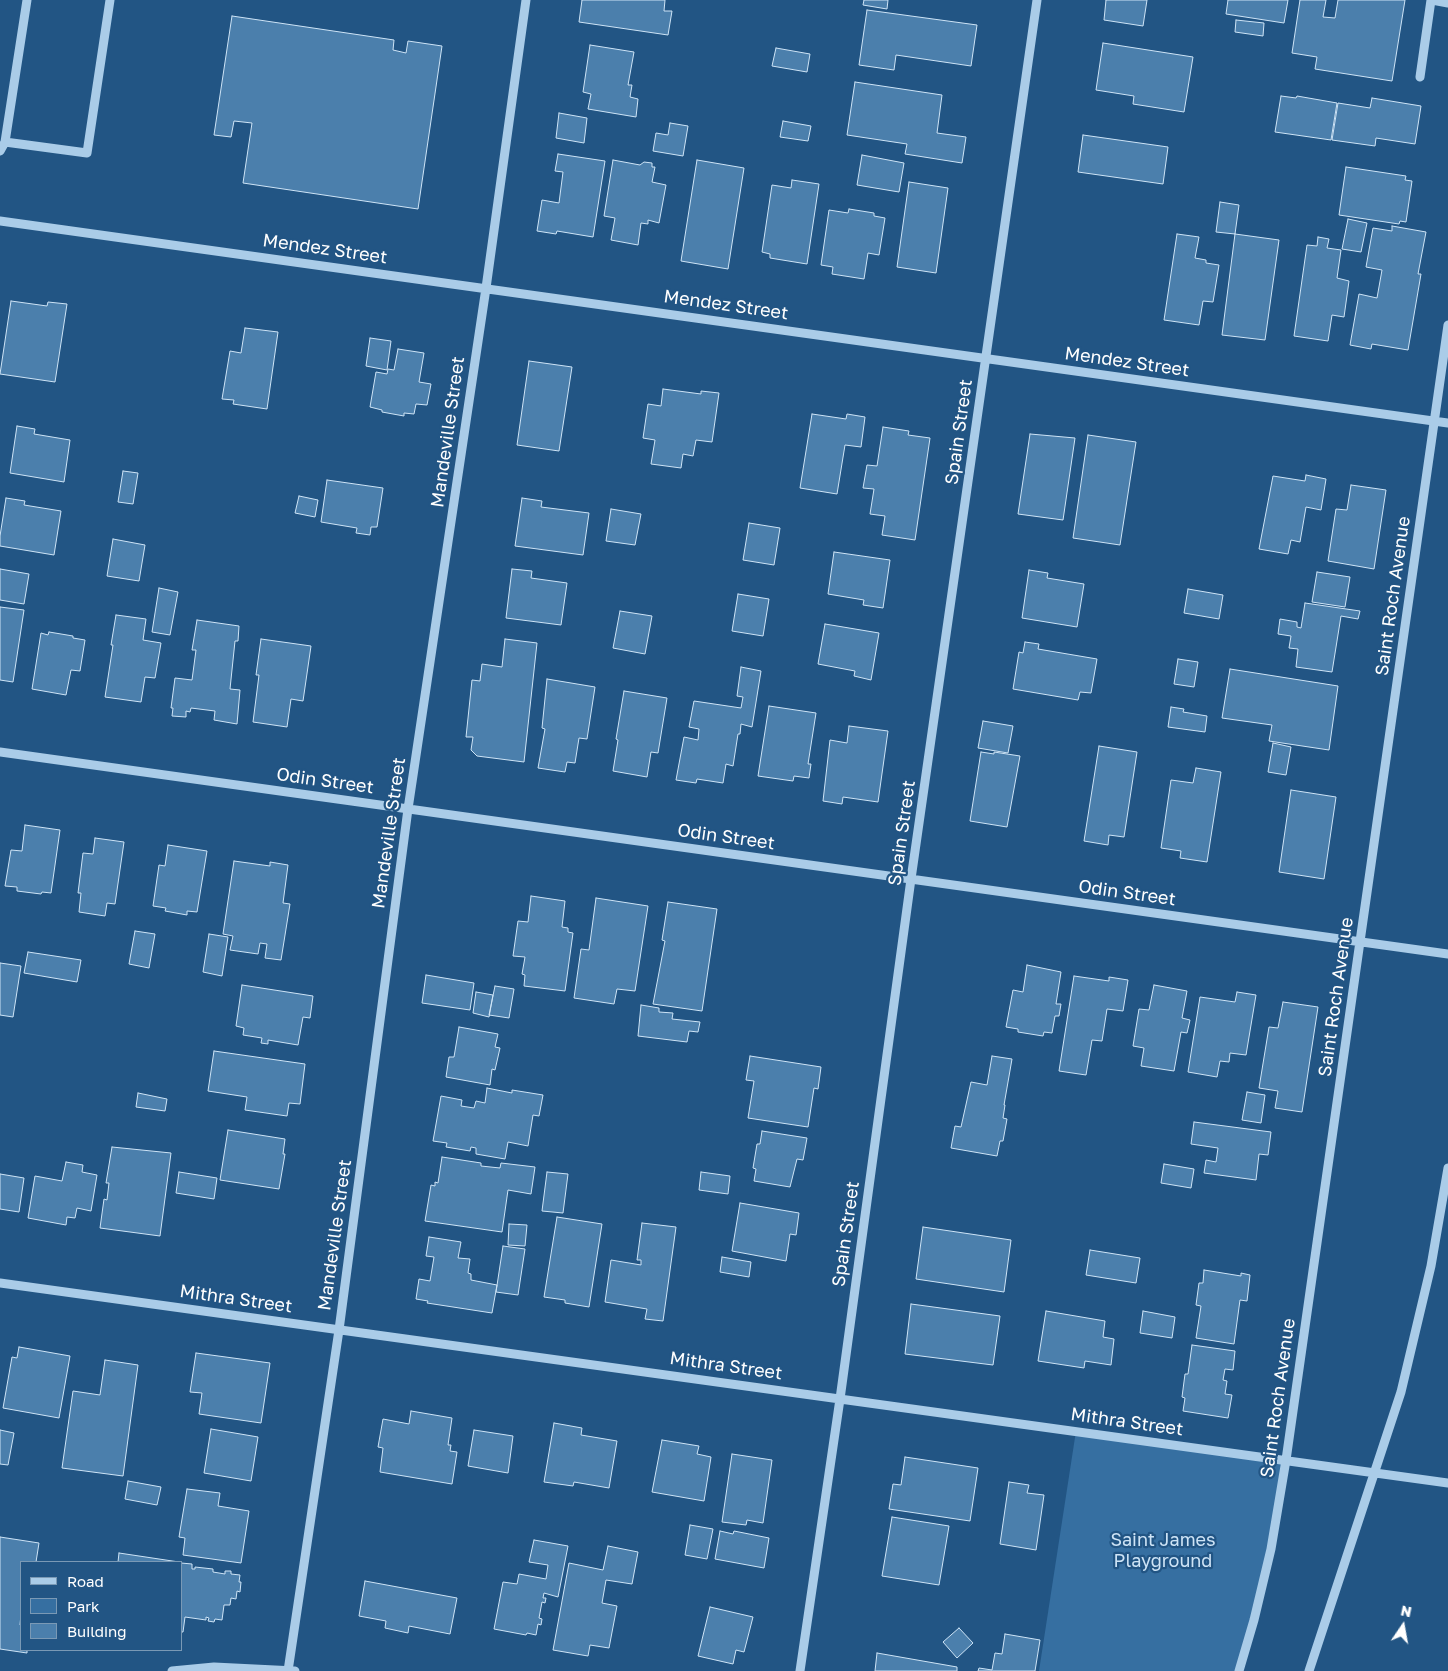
<!DOCTYPE html>
<style>
body{margin:0}
#map{position:relative;width:1448px;height:1671px;overflow:hidden;background:#225584;font-family:"Golos Text",sans-serif}
canvas{display:block}
.legend{position:absolute;left:20px;top:1561px;width:162px;height:90px;box-sizing:border-box;background:#225584;border:1px solid #7a99b5;margin:0;padding:6px 9px;list-style:none;font-size:15px;color:#fff}
.legend li{display:flex;align-items:center;gap:10px;height:25px}
.legend b{width:25px;border:1px solid #7a99b5}
.north{position:absolute;left:1378px;top:1601px;width:50px;height:50px;-webkit-text-stroke:4px #225584;paint-order:stroke;rotate:12deg;font-size:14px;font-weight:700;line-height:20px;text-align:center;color:#fff}
.north::after{content:'';display:block;margin:auto;width:18px;height:22px;background:#fff;clip-path:polygon(50% 0,100% 100%,50% 72%,0 100%)}
</style>
<div id="map">
<canvas width="1448" height="1671"></canvas>
<ul class="legend">
<li><b style="height:6px;background:#aacce8"></b>Road</li>
<li><b style="height:14px;background:#366fa1"></b>Park</li>
<li><b style="height:14px;background:#4b7fac"></b>Building</li>
</ul>
<div class="north">N</div>
</div>
<script>
const ctx = document.querySelector('canvas').getContext('2d');
ctx.lineJoin = 'round';
function fill(path, color) {
  ctx.fillStyle = color;
  ctx.fill(path, 'evenodd');
}
function poly(rows) {
  const path = new Path2D();
  for (const r of rows) {
    path.moveTo(r[0], r[1]);
    for (let i = 2; i < r.length; i += 2) path.lineTo(r[i], r[i + 1]);
  }
  return path;
}
function strokePath(path, color, width, dash) {
  ctx.strokeStyle = color;
  ctx.lineWidth = width;
  ctx.lineCap = dash ? 'butt' : 'round';
  ctx.setLineDash(dash || []);
  ctx.stroke(path);
}
function drawText(font, color, halo, rows, align = 'center') {
  ctx.font = font + ' "Golos Text",sans-serif';
  ctx.lineWidth = 4.5;
  ctx.setLineDash([]);
  ctx.textBaseline = 'middle';
  ctx.strokeStyle = halo;
  ctx.fillStyle = color;
  for (const [text, x, y, turn = 0] of rows) {
    ctx.save();
    ctx.translate(x, y);
    ctx.rotate((+turn || 0) * Math.PI / 180);
    ctx.textAlign = isNaN(turn) ? turn : align;
    if (halo) ctx.strokeText(text, 0, 0);
    ctx.fillText(text, 0, 0);
    ctx.restore();
  }
}
const green = poly([
 [1076,1431,1286,1460,1271,1549,1239,1671,1039,1671]
]);
const building = poly([
 [582,0,665,0,664,11,672,11,668,35,579,22,582,0],
 [864,0,888,0,887,9,863,5,864,0],
 [1106,0,1147,0,1143,26,1104,20,1106,0],
 [1228,0,1288,0,1284,23,1226,14,1228,0],
 [1300,0,1326,0,1323,17,1335,18,1338,0,1405,0,1392,81,1315,69,1317,57,1292,53,1300,0],
 [867,10,977,25,971,66,896,55,894,70,859,65,867,10],
 [232,16,394,40,393,50,406,53,408,41,442,46,418,209,243,183,252,123,234,121,231,137,214,135,232,16],
 [1236,20,1264,23,1263,36,1235,32,1236,20],
 [1103,43,1193,57,1184,112,1133,104,1134,96,1096,90,1103,43],
 [590,45,634,52,628,85,632,85,630,97,638,99,636,117,588,109,591,94,583,92,590,45],
 [776,48,810,54,807,72,772,66,776,48],
 [855,82,942,95,937,133,966,137,962,163,905,154,907,144,847,135,855,82],
 [1281,96,1296,98,1297,96,1337,103,1331,140,1275,132,1281,96],
 [1372,98,1421,106,1415,144,1376,138,1375,146,1332,140,1338,103,1370,108,1372,98],
 [559,113,587,118,584,143,556,138,559,113],
 [783,121,811,126,808,141,780,137,783,121],
 [670,123,688,126,683,156,653,151,656,133,668,135,670,123],
 [1083,135,1168,147,1163,184,1078,172,1083,135],
 [558,154,605,161,593,237,557,231,556,234,537,231,542,200,559,203,563,172,555,171,558,154],
 [862,155,904,163,899,192,857,185,862,155],
 [613,160,640,165,644,162,652,163,652,167,655,167,652,182,666,185,659,223,648,220,648,224,641,223,638,245,611,240,615,218,604,216,613,160],
 [697,160,744,168,728,269,681,261,697,160],
 [1346,167,1406,176,1405,180,1412,181,1406,222,1400,221,1399,224,1339,215,1346,167],
 [792,180,819,184,807,264,770,258,770,254,762,252,772,185,791,188,792,180],
 [909,182,948,188,936,273,897,267,909,182],
 [1220,202,1239,205,1235,234,1216,232,1220,202],
 [849,209,874,213,874,216,885,218,879,255,868,253,864,279,832,274,833,267,821,265,829,210,848,213,849,209],
 [1348,219,1367,223,1361,252,1342,249,1348,219],
 [1392,226,1426,232,1418,274,1421,274,1408,350,1372,344,1371,349,1350,345,1359,294,1377,298,1382,270,1366,267,1373,228,1392,231,1392,226],
 [1177,234,1199,237,1195,258,1206,260,1206,263,1219,265,1213,302,1203,301,1199,325,1164,320,1177,234],
 [1235,234,1279,240,1265,340,1222,335,1235,234],
 [1318,237,1329,239,1327,248,1341,250,1337,278,1349,281,1344,317,1332,315,1328,341,1294,336,1307,245,1317,246,1318,237],
 [11,301,47,306,48,302,67,304,55,382,0,374,11,301],
 [245,328,278,332,267,409,233,404,234,400,222,399,230,351,241,353,245,328],
 [370,338,391,341,387,370,366,366,370,338],
 [398,349,424,353,419,382,431,384,427,405,416,404,414,414,404,413,404,416,382,412,382,410,370,407,376,372,387,374,388,369,394,370,398,349],
 [529,361,572,367,559,451,517,445,529,361],
 [663,389,701,394,701,391,719,393,712,442,696,440,693,456,683,454,681,468,651,464,655,440,643,438,648,404,661,406,663,389],
 [812,414,846,419,847,414,865,417,861,447,845,445,837,494,800,488,812,414],
 [17,426,35,429,34,434,70,440,64,482,10,473,17,426],
 [883,427,909,431,908,435,930,438,915,540,882,535,885,516,870,514,874,489,863,488,867,465,877,466,883,427],
 [1030,434,1075,438,1063,520,1018,514,1030,434],
 [1088,435,1136,442,1120,545,1073,538,1088,435],
 [123,471,138,473,133,504,118,502,123,471],
 [1306,475,1326,479,1321,510,1306,507,1300,542,1291,540,1288,554,1259,549,1273,476,1305,481,1306,475],
 [327,480,383,488,377,527,371,527,370,535,356,533,357,528,321,522,327,480],
 [1351,485,1386,490,1374,569,1328,561,1336,509,1347,510,1351,485],
 [299,496,318,500,315,517,295,513,299,496],
 [6,498,25,501,24,505,61,511,54,555,0,546,0,536,6,498],
 [522,498,542,501,541,507,589,513,583,555,515,546,522,498],
 [611,509,641,514,635,545,606,541,611,509],
 [749,523,780,528,774,565,743,560,749,523],
 [113,539,145,545,139,581,107,576,113,539],
 [834,552,890,560,883,608,863,605,864,600,828,594,834,552],
 [0,569,29,574,24,604,0,600,0,569],
 [512,569,532,571,531,578,567,583,561,625,506,618,512,569],
 [1029,570,1048,573,1047,578,1084,584,1077,627,1022,618,1029,570],
 [1317,572,1350,577,1345,607,1312,602,1317,572],
 [159,588,178,592,170,635,152,632,159,588],
 [1188,589,1223,595,1219,619,1184,613,1188,589],
 [738,594,769,599,763,636,732,631,738,594],
 [1305,603,1360,611,1358,619,1341,616,1332,672,1296,667,1298,649,1289,648,1291,636,1278,634,1280,619,1297,622,1297,627,1301,628,1305,603],
 [0,607,24,610,13,682,0,680,0,607],
 [620,611,652,616,645,654,613,648,620,611],
 [116,615,146,619,143,640,161,643,155,678,145,677,141,702,105,697,113,645,111,645,116,615],
 [197,620,239,626,238,641,235,641,230,689,240,690,237,724,214,720,215,711,191,708,190,712,186,711,186,717,172,716,173,708,171,708,175,678,192,680,196,650,192,650,197,620],
 [825,624,879,633,871,680,854,676,855,671,818,664,825,624],
 [49,632,73,636,73,638,85,640,80,671,71,670,66,695,32,689,41,633,48,635,49,632],
 [261,639,311,646,303,701,291,699,287,727,253,722,259,675,256,675,261,639],
 [505,639,537,643,524,762,477,756,471,750,473,737,466,737,472,680,480,681,482,664,502,667,505,639],
 [1025,642,1039,644,1038,649,1097,659,1091,693,1080,692,1078,700,1013,689,1019,652,1023,653,1025,642],
 [1178,659,1198,662,1194,687,1174,684,1178,659],
 [741,667,761,671,752,727,741,724,740,734,738,734,733,766,726,764,723,783,697,779,696,783,676,780,684,737,698,740,699,729,689,727,694,701,741,708,743,697,737,696,741,667],
 [1230,669,1338,686,1329,750,1269,741,1272,725,1222,718,1230,669],
 [547,679,595,687,587,739,579,738,575,763,567,762,565,772,538,768,545,729,542,728,547,679],
 [624,691,667,698,658,753,651,752,647,777,613,771,618,740,616,739,624,691],
 [769,706,816,713,808,764,811,764,809,778,794,776,793,781,758,776,769,706],
 [1171,707,1184,709,1183,712,1207,716,1205,732,1168,727,1171,707],
 [983,721,1013,726,1008,753,978,748,983,721],
 [849,726,888,731,878,802,843,797,842,804,823,801,830,740,847,743,849,726],
 [1273,743,1291,747,1286,775,1268,772,1273,743],
 [1099,746,1137,752,1124,837,1109,835,1108,845,1084,841,1099,746],
 [981,752,994,754,994,752,1020,756,1007,827,970,821,981,752],
 [1196,768,1221,772,1207,862,1180,858,1181,851,1161,848,1171,780,1193,783,1196,768],
 [1291,790,1336,797,1324,879,1279,872,1291,790],
 [25,825,60,830,51,893,42,892,41,894,17,891,17,887,5,886,11,850,22,851,25,825],
 [95,838,124,842,115,904,107,903,105,916,79,912,81,893,78,893,83,853,93,854,95,838],
 [168,845,207,851,197,912,187,911,187,915,165,911,166,908,153,906,159,865,165,866,168,845],
 [234,861,270,866,270,862,288,865,283,903,290,904,281,960,265,958,267,944,260,943,258,954,230,950,233,936,223,934,234,861],
 [531,896,565,901,562,927,568,928,568,932,573,933,565,991,524,986,525,975,522,974,525,957,513,956,518,921,528,922,531,896],
 [596,898,648,906,635,991,617,989,614,1004,574,998,581,949,589,950,596,898],
 [668,902,717,909,702,1011,653,1004,665,941,662,940,668,902],
 [135,931,155,934,149,968,129,964,135,931],
 [209,934,228,937,222,976,203,972,209,934],
 [28,952,81,960,77,982,24,973,28,952],
 [0,963,21,966,13,1017,0,1015,0,963],
 [1027,965,1061,972,1056,1004,1061,1004,1059,1016,1055,1016,1052,1033,1044,1032,1043,1036,1018,1032,1018,1029,1006,1027,1013,990,1023,992,1027,965],
 [426,975,474,983,470,1010,422,1003,426,975],
 [1074,976,1109,981,1109,977,1128,980,1123,1011,1107,1009,1102,1041,1092,1040,1086,1075,1059,1071,1074,976],
 [242,985,313,996,310,1018,303,1017,298,1045,268,1040,268,1044,261,1043,262,1038,243,1035,244,1028,236,1026,242,985],
 [1154,985,1187,991,1182,1018,1190,1020,1187,1033,1181,1032,1174,1071,1141,1066,1144,1048,1133,1046,1139,1009,1149,1010,1154,985],
 [495,986,514,989,509,1018,489,1015,495,986],
 [476,992,493,995,489,1017,473,1013,476,992],
 [1237,992,1256,995,1246,1055,1230,1053,1229,1062,1220,1061,1217,1077,1188,1072,1200,997,1235,1002,1237,992],
 [1283,1002,1318,1007,1302,1112,1275,1108,1278,1091,1259,1088,1269,1027,1278,1028,1283,1002],
 [641,1005,659,1008,659,1012,673,1013,672,1019,700,1022,698,1032,689,1031,687,1042,638,1036,641,1005],
 [459,1027,498,1034,495,1047,500,1048,495,1070,492,1069,490,1085,446,1077,449,1057,454,1057,459,1027],
 [214,1051,305,1064,300,1104,289,1103,287,1116,245,1110,247,1097,208,1091,214,1051],
 [750,1056,821,1067,818,1089,814,1088,808,1127,748,1118,754,1081,746,1080,750,1056],
 [992,1056,1012,1059,1004,1105,1005,1105,1003,1118,1007,1119,1003,1141,1000,1141,997,1156,951,1148,955,1126,961,1127,971,1082,987,1085,992,1056],
 [487,1088,512,1093,512,1090,543,1095,539,1116,533,1115,528,1146,508,1142,505,1159,476,1154,476,1148,471,1147,470,1151,446,1147,447,1143,433,1141,441,1096,462,1100,461,1106,474,1108,476,1101,485,1103,487,1088],
 [1247,1092,1265,1095,1261,1123,1242,1120,1247,1092],
 [138,1093,167,1099,165,1111,136,1107,138,1093],
 [1194,1122,1271,1132,1268,1155,1259,1154,1256,1180,1204,1173,1206,1160,1216,1162,1218,1148,1191,1144,1194,1122],
 [228,1130,285,1139,283,1154,285,1154,279,1189,220,1180,228,1130],
 [762,1131,807,1138,803,1160,797,1159,790,1187,754,1181,756,1169,753,1168,757,1144,760,1144,762,1131],
 [112,1147,171,1153,160,1236,100,1228,104,1199,107,1200,109,1183,106,1183,112,1147],
 [442,1157,481,1163,481,1166,500,1168,501,1163,535,1167,531,1194,508,1190,502,1232,425,1221,431,1185,435,1186,435,1182,438,1183,442,1157],
 [66,1162,83,1165,82,1172,97,1175,91,1211,77,1208,75,1218,67,1217,66,1225,28,1218,35,1176,62,1181,66,1162],
 [1164,1164,1194,1169,1191,1188,1161,1183,1164,1164],
 [179,1172,217,1178,214,1199,176,1193,179,1172],
 [547,1172,568,1174,563,1213,542,1211,547,1172],
 [701,1172,730,1176,728,1194,699,1190,701,1172],
 [0,1174,24,1178,19,1212,0,1209,0,1174],
 [740,1203,799,1213,796,1235,790,1234,786,1261,732,1251,740,1203],
 [557,1217,602,1224,589,1307,565,1303,565,1300,544,1297,557,1217],
 [642,1223,676,1227,663,1321,645,1319,647,1309,605,1302,611,1260,641,1265,641,1260,637,1260,642,1223],
 [509,1224,527,1225,525,1246,508,1245,509,1224],
 [923,1227,1011,1240,1004,1292,916,1279,923,1227],
 [429,1237,461,1242,458,1258,470,1259,468,1273,471,1274,471,1280,497,1285,492,1313,427,1303,428,1301,416,1299,419,1279,430,1281,434,1257,426,1256,429,1237],
 [503,1246,525,1249,518,1295,496,1292,503,1246],
 [1090,1250,1140,1258,1136,1283,1086,1275,1090,1250],
 [722,1257,751,1262,749,1277,720,1272,722,1257],
 [1204,1270,1241,1276,1241,1273,1250,1275,1247,1301,1240,1300,1234,1344,1196,1338,1201,1306,1196,1305,1199,1283,1203,1283,1204,1270],
 [911,1304,1000,1316,993,1365,905,1354,911,1304],
 [1046,1311,1105,1321,1103,1337,1114,1339,1111,1365,1085,1361,1084,1368,1038,1361,1046,1311],
 [1143,1311,1175,1317,1172,1338,1140,1333,1143,1311],
 [1192,1345,1235,1351,1233,1370,1225,1369,1223,1380,1227,1381,1225,1394,1232,1395,1228,1418,1183,1411,1185,1398,1182,1397,1185,1374,1188,1374,1192,1345],
 [19,1347,70,1356,59,1418,3,1408,12,1357,17,1358,19,1347],
 [196,1353,270,1363,261,1423,199,1414,202,1393,190,1392,196,1353],
 [105,1360,138,1365,123,1476,62,1468,73,1391,100,1395,105,1360],
 [411,1411,452,1418,448,1445,451,1445,450,1451,457,1452,452,1484,380,1472,383,1448,378,1447,383,1419,409,1424,411,1411],
 [554,1423,582,1428,581,1435,617,1441,609,1488,574,1482,573,1486,544,1482,554,1423],
 [211,1429,258,1437,251,1481,204,1473,211,1429],
 [0,1430,14,1433,8,1465,0,1464,0,1430],
 [474,1430,513,1436,508,1473,468,1466,474,1430],
 [662,1440,699,1446,697,1454,711,1457,704,1501,652,1492,662,1440],
 [732,1454,772,1460,763,1523,747,1520,746,1525,722,1522,732,1454],
 [905,1457,978,1468,970,1521,889,1509,893,1484,901,1485,905,1457],
 [128,1481,161,1487,157,1505,125,1499,128,1481],
 [1009,1482,1029,1485,1027,1493,1044,1495,1036,1550,1000,1544,1009,1482],
 [187,1489,220,1493,218,1506,249,1511,241,1563,183,1555,185,1538,179,1537,187,1489],
 [892,1517,949,1526,939,1585,882,1576,892,1517],
 [690,1525,713,1529,707,1559,685,1555,690,1525],
 [720,1531,733,1534,734,1531,769,1538,764,1568,715,1559,720,1531],
 [0,1537,39,1543,36,1562,21,1562,21,1614,20,1625,21,1626,21,1650,27,1650,27,1653,0,1649,0,1537],
 [534,1540,568,1546,558,1597,544,1593,543,1598,546,1598,545,1603,542,1602,539,1618,542,1619,541,1625,538,1624,536,1635,527,1633,526,1635,494,1629,503,1582,517,1584,519,1574,546,1579,548,1565,529,1562,534,1540],
 [608,1546,638,1552,632,1584,606,1580,602,1603,617,1606,609,1648,590,1645,588,1656,553,1650,569,1563,603,1570,608,1546],
 [119,1553,179,1562,118,1562,119,1553],
 [181,1563,192,1564,192,1569,195,1569,195,1567,213,1569,213,1572,225,1574,225,1571,231,1571,231,1574,240,1575,239,1582,241,1582,240,1592,237,1591,236,1599,231,1598,230,1605,224,1605,222,1620,215,1619,214,1622,208,1621,209,1618,206,1617,206,1620,185,1617,183,1632,181,1632,181,1563],
 [365,1581,457,1598,450,1634,409,1626,408,1633,385,1628,386,1621,359,1616,365,1581],
 [710,1607,753,1617,744,1652,736,1650,733,1664,698,1656,710,1607],
 [959,1628,973,1643,957,1658,943,1642,959,1628],
 [1005,1634,1040,1640,1035,1671,978,1671,979,1668,992,1670,995,1653,1002,1654,1005,1634],
 [877,1653,957,1667,957,1671,875,1671,877,1653]
]);
const minor = poly([
 [1432,0,1448,3],
 [1420,77,1431,0],
 [5,142,87,153,110,0],
 [0,151,5,142,27,0],
 [0,221,1448,423],
 [0,752,1448,954],
 [0,1283,1448,1483],
 [172,1671,214,1667,295,1671],
 [288,1671,339,1330,408,809,486,288,526,0],
 [800,1671,840,1399,911,879,1037,0],
 [1239,1671,1254,1620,1271,1549,1286,1460,1448,325],
 [1309,1671,1401,1392,1431,1266,1448,1168]
]);
const streetNames = [
 ["Mendez Street",325,249,8],
 ["Mendez Street",726,305,8],
 ["Mendez Street",1127,362,8],
 ["Mandeville Street",448,432,-82],
 ["Spain Street",959,432,-82],
 ["Saint Roch Avenue",1393,596,-82],
 ["Odin Street",325,781,8],
 ["Mandeville Street",389,833,-82],
 ["Spain Street",902,833,-82],
 ["Odin Street",726,837,8],
 ["Odin Street",1127,893,8],
 ["Saint Roch Avenue",1336,997,-82],
 ["Spain Street",846,1234,-82],
 ["Mandeville Street",335,1235,-82],
 ["Mithra Street",236,1299,8],
 ["Mithra Street",726,1366,8],
 ["Saint Roch Avenue",1278,1398,-82],
 ["Mithra Street",1127,1422,8]
];
const parkNames = [
 ["Saint James",1163,1540],
 ["Playground",1163,1561]
];
fill(green, '#366fa1');
fill(building, '#4b7fac');
strokePath(building, '#cee4f6', 1);
strokePath(minor, '#aacce8', 9);
drawText('18px', '#fff', '#225584', streetNames);
drawText('18px', '#cee4f6', '#225584', parkNames);
</script>
